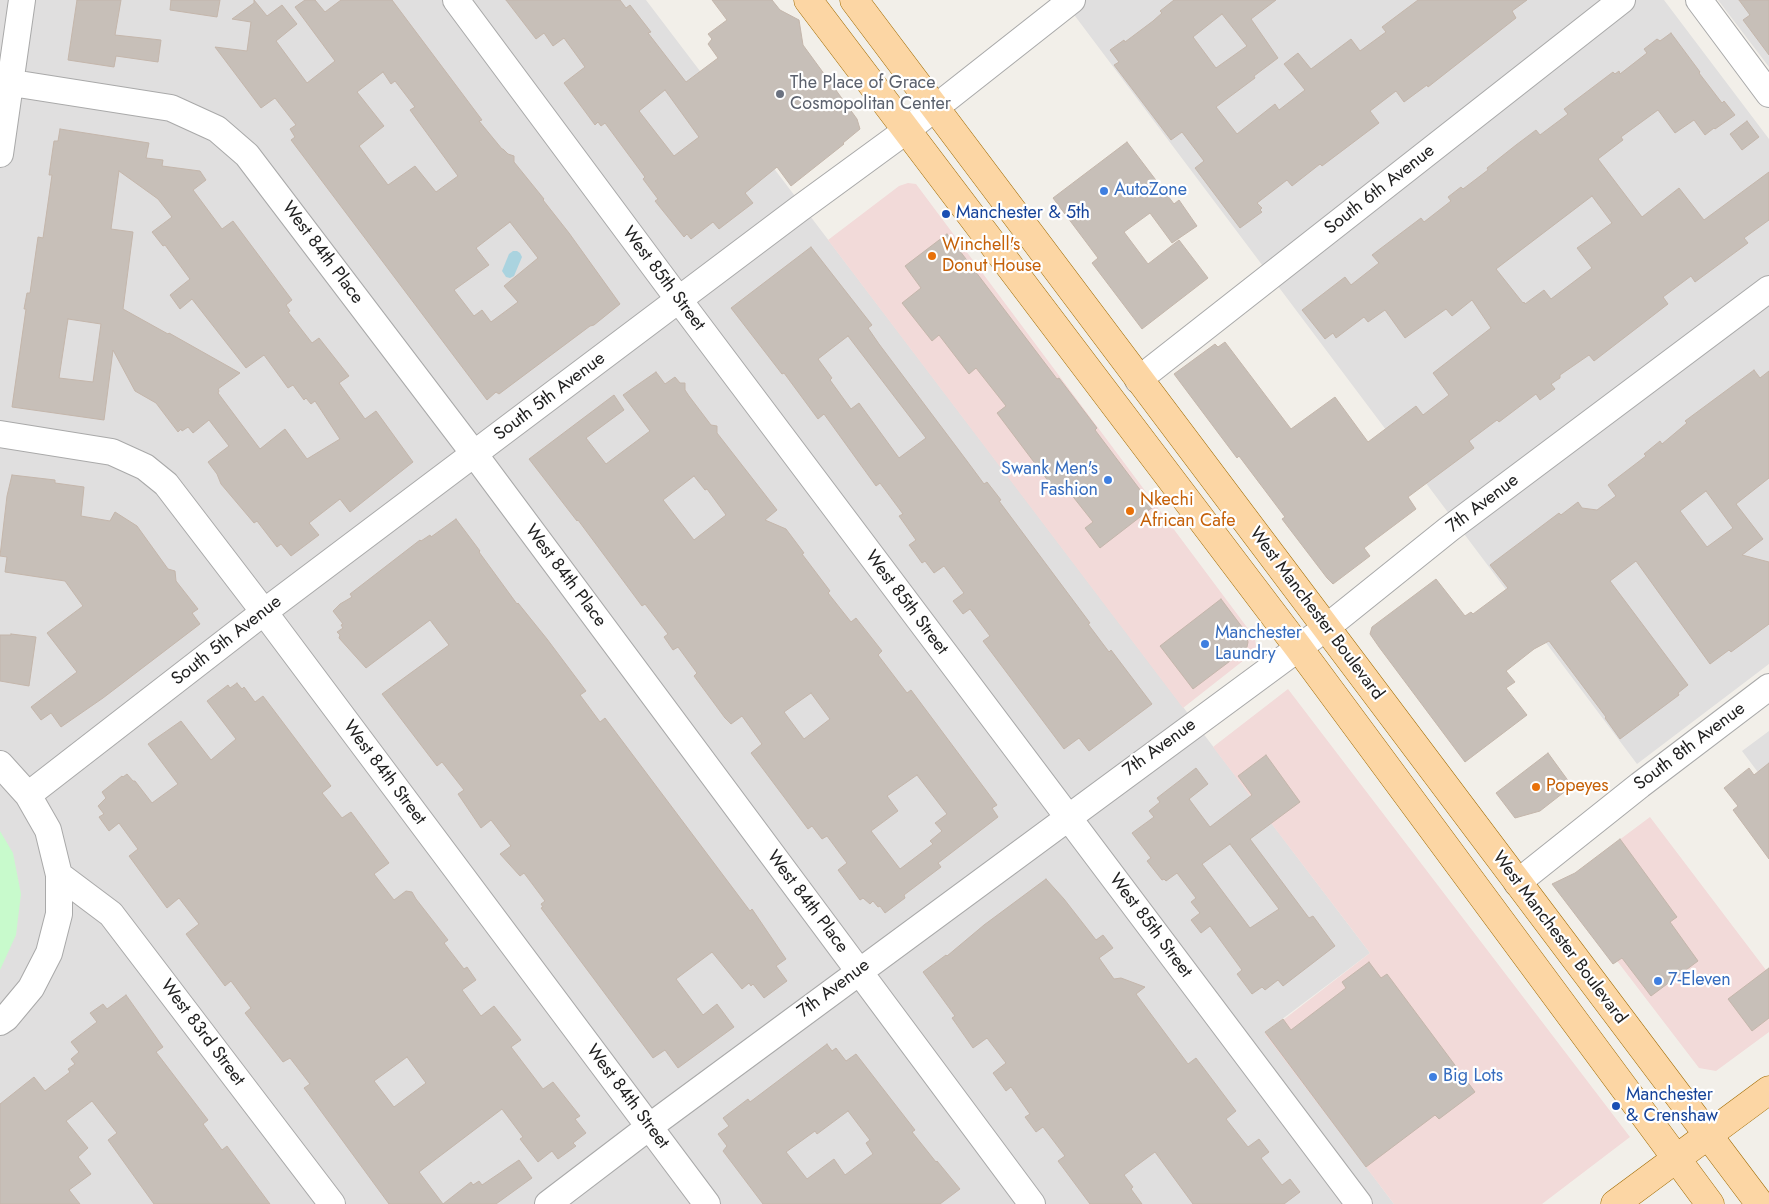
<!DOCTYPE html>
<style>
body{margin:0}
canvas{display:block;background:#f2efe9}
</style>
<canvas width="1769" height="1204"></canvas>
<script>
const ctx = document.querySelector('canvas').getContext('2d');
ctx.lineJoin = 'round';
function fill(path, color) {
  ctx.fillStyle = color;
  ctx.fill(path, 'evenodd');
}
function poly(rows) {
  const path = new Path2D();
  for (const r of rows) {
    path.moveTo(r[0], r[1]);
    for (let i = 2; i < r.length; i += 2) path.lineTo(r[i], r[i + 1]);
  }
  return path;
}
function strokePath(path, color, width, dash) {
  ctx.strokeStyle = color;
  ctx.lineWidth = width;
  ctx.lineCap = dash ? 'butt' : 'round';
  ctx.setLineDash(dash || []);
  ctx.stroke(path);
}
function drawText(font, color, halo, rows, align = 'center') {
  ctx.font = font + ' Jost,sans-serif';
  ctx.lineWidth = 4.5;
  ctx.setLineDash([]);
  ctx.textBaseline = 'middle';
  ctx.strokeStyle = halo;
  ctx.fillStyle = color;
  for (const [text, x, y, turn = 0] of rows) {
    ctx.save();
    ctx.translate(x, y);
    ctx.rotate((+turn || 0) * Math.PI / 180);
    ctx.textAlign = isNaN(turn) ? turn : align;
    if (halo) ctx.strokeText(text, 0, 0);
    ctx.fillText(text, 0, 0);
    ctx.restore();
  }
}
const residential = poly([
 [0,0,646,0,1370,953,1265,1032,1394,1204,0,1204],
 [1063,0,1664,0,1769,139,1769,664,1637,764],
 [1718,0,1769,0,1769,67],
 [1769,731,1769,787,1742,751]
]);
const commercial = poly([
 [908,183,916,184,1255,638,1256,647,1253,653,1183,708,828,240,899,186],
 [1288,689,1630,1137,1542,1204,1394,1204,1265,1034,1370,953,1213,747],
 [1650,817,1769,974,1769,1032,1716,1071,1699,1068,1559,885]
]);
const park = poly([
 [0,831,13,853,21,894,16,935,0,970]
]);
const water = poly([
 [513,251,517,251,520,253,522,257,514,276,510,278,506,277,502,271,509,254]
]);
const building = poly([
 [77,0,121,0,115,35,161,40,158,62,116,56,114,67,68,60,77,0],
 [171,0,220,0,217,17,170,10,171,0],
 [254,0,267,16,282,5,297,24,276,41,307,83,335,61,295,7,305,0,315,0,325,12,341,0,392,0,482,120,479,121,502,149,503,149,508,154,514,156,514,162,544,199,543,200,569,233,620,304,594,325,590,326,499,394,496,392,487,400,291,140,295,137,290,129,296,125,275,98,261,108,215,47,247,51,251,22,232,19,254,3,254,0],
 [383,72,391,84,395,81,415,107,410,110,458,176,436,192,415,166,388,185,359,146,384,126,357,92,383,72],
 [510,222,538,258,504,286,518,302,491,322,482,310,474,316,454,290,489,265,476,248,510,222],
 [506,0,620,0,626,8,630,5,651,32,648,33,686,82,718,58,708,44,712,39,708,34,727,20,712,0,772,0,780,10,799,20,803,45,857,119,860,129,843,143,844,144,791,186,777,167,745,193,753,203,719,229,713,222,691,239,687,234,684,237,655,201,658,199,643,179,645,177,605,123,601,126,598,122,595,125,564,83,585,67,564,38,553,46,544,33,536,39,506,0],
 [665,90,699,137,674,156,639,111,665,90],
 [1174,0,1276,0,1251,19,1278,58,1254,76,1255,78,1216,107,1237,134,1275,104,1279,110,1305,90,1284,64,1298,53,1311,69,1351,39,1360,51,1386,32,1382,27,1418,0,1527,0,1512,11,1516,18,1428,87,1427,85,1404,102,1396,91,1370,111,1379,123,1322,166,1320,164,1292,186,1287,180,1257,203,1262,208,1260,210,1262,212,1240,228,1195,168,1204,161,1182,132,1171,140,1114,65,1119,62,1110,50,1124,40,1125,42,1153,21,1162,13,1160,11,1174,0],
 [1222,14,1247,46,1216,68,1193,37,1222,14],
 [1739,0,1769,0,1769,55,1743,20,1750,15,1739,0],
 [1671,33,1700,72,1699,73,1722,103,1724,101,1735,115,1715,129,1714,128,1705,135,1694,120,1675,133,1658,110,1621,137,1623,140,1598,159,1642,217,1679,188,1704,220,1769,172,1769,220,1744,238,1748,243,1695,282,1691,276,1663,297,1668,304,1594,361,1589,355,1560,375,1560,378,1551,384,1555,389,1540,400,1536,394,1499,422,1497,420,1469,441,1474,448,1408,497,1416,509,1364,548,1370,556,1333,584,1327,578,1282,519,1285,517,1239,456,1237,458,1174,374,1215,344,1218,347,1225,342,1291,429,1335,397,1368,442,1416,406,1423,415,1449,395,1433,373,1491,328,1472,300,1452,316,1446,309,1405,338,1385,310,1368,322,1364,317,1336,338,1333,333,1325,339,1302,310,1345,277,1351,285,1379,263,1372,255,1421,218,1424,222,1451,201,1448,197,1461,187,1463,189,1488,170,1487,168,1516,145,1536,130,1540,135,1568,114,1564,109,1613,72,1615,74,1619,71,1620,74,1647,53,1644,49,1657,39,1660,41,1671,33],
 [1592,196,1612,223,1577,248,1592,268,1551,299,1544,290,1525,304,1524,302,1523,303,1496,269,1592,196],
 [1747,121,1759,137,1742,150,1730,134,1747,121],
 [60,129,149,143,146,158,163,160,162,166,200,171,206,180,193,190,222,229,233,221,292,300,286,305,290,311,288,312,312,343,319,338,349,376,339,383,365,419,376,411,413,462,350,512,340,499,309,523,319,535,291,556,281,544,277,547,257,521,254,523,221,484,217,474,208,462,229,446,209,420,193,433,188,427,182,431,181,429,178,432,156,403,135,391,113,350,104,420,12,407,26,309,24,309,27,293,30,293,38,237,43,238,52,175,49,175,54,141,58,141,60,129],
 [119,171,158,199,172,217,152,232,163,246,165,245,190,279,170,295,180,309,192,299,246,368,264,355,288,388,293,385,304,400,306,398,311,404,315,401,340,439,307,459,285,429,260,449,218,393,219,391,218,389,240,373,169,333,168,334,123,309,133,232,111,229,119,171],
 [68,319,101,324,93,382,59,378,68,319],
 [1127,142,1174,204,1179,200,1197,226,1172,243,1150,213,1124,232,1148,264,1179,240,1208,278,1142,329,1092,263,1098,258,1053,198,1127,142],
 [947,234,1057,379,1059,378,1097,428,1095,430,1153,507,1100,548,1085,528,1093,522,1063,484,1055,490,997,413,1006,406,976,368,969,374,939,335,932,341,902,303,921,288,905,266,947,234],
 [811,247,872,325,868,328,879,344,967,461,984,484,987,482,1001,500,999,501,1090,623,1088,624,1109,652,1111,650,1152,704,1089,751,1079,738,1064,749,983,641,990,636,970,609,963,614,953,601,964,593,944,566,934,573,925,561,922,563,909,545,916,540,899,516,903,514,883,487,880,483,876,486,824,414,818,419,784,373,782,374,731,308,811,247],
 [848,336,926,438,899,458,859,403,851,409,830,380,832,378,818,359,848,336],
 [1754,370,1760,378,1769,371,1769,478,1736,504,1763,539,1742,555,1769,562,1769,624,1731,652,1729,650,1710,664,1636,561,1610,581,1688,685,1678,693,1679,695,1620,739,1605,718,1606,717,1549,641,1534,649,1506,671,1515,682,1506,688,1527,715,1465,762,1379,647,1370,634,1372,627,1436,579,1465,616,1471,612,1473,614,1508,588,1490,565,1559,513,1561,515,1578,502,1582,508,1597,510,1616,496,1608,485,1646,456,1644,454,1660,441,1662,444,1687,423,1685,421,1754,370],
 [1706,491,1733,528,1707,547,1680,511,1706,491],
 [656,372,665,384,675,377,680,383,685,383,685,390,689,396,711,425,717,426,717,433,777,510,765,520,786,529,804,553,802,554,830,591,828,593,851,622,856,618,882,651,878,655,907,693,911,690,997,805,992,808,998,817,938,863,941,867,904,895,905,898,885,913,880,906,878,907,873,901,870,904,863,898,860,900,838,870,847,863,827,836,822,839,812,826,808,829,751,753,762,744,742,716,731,724,725,718,694,676,697,673,678,647,673,650,664,637,668,634,645,604,642,606,578,520,577,521,529,459,614,395,624,410,586,438,606,464,650,431,623,395,656,372],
 [694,476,705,490,707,489,726,515,694,540,663,500,694,476],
 [811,693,830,719,804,739,784,712,811,693],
 [917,775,947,814,935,823,942,831,930,841,933,844,900,869,871,831,898,811,887,796,917,775],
 [12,475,55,480,55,483,84,487,81,516,110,521,115,512,137,526,168,569,175,571,176,581,198,609,192,613,200,624,103,698,61,727,51,713,41,720,31,707,77,672,47,633,83,606,65,581,5,572,7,557,0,556,7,496,12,475],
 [456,519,480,551,479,552,517,604,518,603,547,639,586,691,580,695,600,722,605,718,750,911,752,909,786,959,776,966,787,981,764,998,753,984,751,986,749,983,742,989,712,952,676,979,703,1015,717,1004,734,1027,678,1068,665,1050,653,1058,541,908,543,907,541,904,545,901,524,873,520,876,500,854,511,846,491,820,481,828,458,794,464,790,442,762,437,766,382,694,449,645,430,620,366,668,339,638,340,635,337,632,343,628,341,625,343,624,333,611,340,604,352,597,350,594,420,540,421,541,430,535,431,537,456,519],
 [1221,599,1245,631,1248,642,1247,647,1242,652,1193,689,1160,646,1221,599],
 [11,634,36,637,29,686,0,681,0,635,11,635,11,634],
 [237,683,242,689,244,687,255,702,263,696,331,786,322,793,342,818,351,812,389,863,374,874,394,900,406,891,412,892,416,899,448,940,444,943,464,969,467,967,476,980,462,990,481,1016,494,1006,521,1040,511,1047,543,1089,553,1082,580,1116,575,1119,586,1133,573,1143,576,1146,558,1159,552,1151,538,1162,520,1139,523,1137,502,1109,419,1172,443,1204,471,1182,473,1185,479,1181,482,1185,519,1160,532,1178,496,1204,389,1204,304,1088,310,1084,290,1058,283,1062,245,1013,251,1008,231,981,225,986,186,934,199,924,179,898,167,908,129,856,138,849,119,823,109,831,99,817,104,814,98,806,106,798,102,792,122,776,123,777,127,774,133,781,135,781,152,803,178,784,148,744,181,721,211,760,236,739,207,701,228,685,230,688,237,683],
 [407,1057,426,1083,394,1107,374,1081,407,1057],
 [1548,753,1572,786,1540,811,1515,818,1496,793,1548,753],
 [1266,755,1300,802,1250,839,1309,918,1313,916,1335,946,1283,986,1278,980,1265,990,1262,987,1252,994,1237,974,1242,970,1210,926,1201,933,1191,920,1200,913,1191,902,1196,898,1177,873,1166,881,1164,879,1162,880,1147,861,1151,858,1132,833,1154,817,1149,811,1160,802,1157,798,1196,768,1208,784,1189,799,1210,827,1252,795,1238,776,1266,755],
 [1230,844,1279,909,1250,928,1202,864,1230,844],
 [1769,763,1769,859,1733,810,1738,806,1724,788,1749,768,1754,775,1769,763],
 [1620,839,1677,917,1670,922,1698,961,1651,996,1622,958,1613,964,1552,884,1575,873,1620,839],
 [1046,879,1064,899,1096,940,1103,935,1113,948,1099,958,1114,979,1121,978,1145,987,1136,994,1188,1064,1196,1058,1236,1111,1226,1119,1248,1147,1259,1139,1269,1152,1261,1158,1282,1185,1290,1179,1300,1192,1284,1204,1193,1204,1155,1152,1124,1175,1133,1187,1131,1189,1142,1204,1090,1204,1058,1161,1065,1156,1043,1127,1036,1132,1025,1117,1030,1114,1011,1087,1006,1091,993,1073,1006,1063,987,1038,973,1048,952,1018,955,1016,923,972,946,955,947,956,984,925,1046,879],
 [1369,962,1381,978,1387,974,1475,1092,1439,1119,1435,1115,1366,1167,1265,1032,1283,1019,1291,1030,1346,988,1342,982,1369,962],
 [1769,968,1769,1018,1752,1031,1728,999,1769,968],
 [126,995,163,1047,156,1052,208,1120,203,1124,222,1150,227,1146,270,1204,154,1204,108,1140,117,1133,92,1101,66,1121,88,1148,78,1157,91,1174,69,1190,80,1204,0,1204,0,1104,34,1077,45,1091,70,1072,68,1069,75,1064,71,1059,79,1052,71,1042,97,1022,90,1013,103,1004,107,1009,126,995],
 [827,1044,832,1051,836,1048,846,1061,856,1054,915,1130,912,1132,936,1162,937,1161,960,1189,940,1204,763,1204,723,1151,727,1146,718,1134,729,1126,723,1118,748,1099,750,1102,827,1044],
 [848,1111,870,1140,866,1143,873,1154,845,1175,834,1159,807,1179,786,1152,815,1131,817,1134,848,1111]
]);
const minor = poly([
 [456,0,679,300,1359,1204],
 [1699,0,1769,94],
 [0,81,171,108,217,129,247,155,475,455,1032,1204],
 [0,154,22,0],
 [1138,380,1622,0],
 [0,434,112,452,145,467,166,484,264,612,707,1204],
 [0,764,28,795,48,830,59,875,59,914,49,953,31,988,6,1018,0,1022],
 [28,795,264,612,799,209,907,130,1072,0],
 [59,875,111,914,332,1204],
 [1517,883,1640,785,1769,687],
 [548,1204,649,1127,1327,627,1449,529,1769,289]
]);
const major = poly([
 [808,0,1298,647,1710,1204],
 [854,0,1760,1204],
 [1615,1204,1769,1090]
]);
const markers = [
 [780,94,5,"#6b7280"],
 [1104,191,5,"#3f7fe0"],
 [946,214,5,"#1a4fb4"],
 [932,256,5,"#e8710a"],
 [1108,480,5,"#3f7fe0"],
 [1130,511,5,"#e8710a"],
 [1205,644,5,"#3f7fe0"],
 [1536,787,5,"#e8710a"],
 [1658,981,5,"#3f7fe0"],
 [1433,1077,5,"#3f7fe0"],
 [1616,1106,5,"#1a4fb4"]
];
const worshipNames = [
 ["The Place of Grace",790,84],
 ["Cosmopolitan Center",790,105]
];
const streetNames = [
 ["South 6th Avenue",1380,190,-38],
 ["West 84th Place",322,253,53],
 ["West 85th Street",663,279,53],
 ["South 5th Avenue",550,397,-37],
 ["7th Avenue",1483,504,-37],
 ["West 84th Place",565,576,53],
 ["West 85th Street",906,603,53],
 ["West Manchester Boulevard",1316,614,53],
 ["South 5th Avenue",227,641,-38],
 ["South 8th Avenue",1690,747,-37],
 ["7th Avenue",1160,748,-36],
 ["West 84th Street",384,773,53],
 ["West 84th Place",807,902,53],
 ["West 85th Street",1150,926,53],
 ["West Manchester Boulevard",1559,938,53],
 ["7th Avenue",834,989,-37],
 ["West 83rd Street",202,1033,53],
 ["West 84th Street",627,1097,53]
];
const shopNames = [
 ["AutoZone",1114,191],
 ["Swank Men's",1098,470,"right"],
 ["Fashion",1098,491,"right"],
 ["Manchester",1215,634],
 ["Laundry",1215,655],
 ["7-Eleven",1668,981],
 ["Big Lots",1443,1077]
];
const transitNames = [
 ["Manchester & 5th",956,214],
 ["Manchester",1626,1096],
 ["& Crenshaw",1626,1117]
];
const foodNames = [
 ["Winchell's",942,246],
 ["Donut House",942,267],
 ["Nkechi",1140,501],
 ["African Cafe",1140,522],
 ["Popeyes",1546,787]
];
fill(residential, '#e0dfdf');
fill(commercial, '#f2dad9');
fill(park, '#c8facc');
fill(water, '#aad3df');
fill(building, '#c7bfb8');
strokePath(building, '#c4b6ab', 1);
strokePath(minor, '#a9a9a9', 28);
strokePath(major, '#a06b00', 29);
strokePath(minor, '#fff', 26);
strokePath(major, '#fcd6a4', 28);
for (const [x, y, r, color] of markers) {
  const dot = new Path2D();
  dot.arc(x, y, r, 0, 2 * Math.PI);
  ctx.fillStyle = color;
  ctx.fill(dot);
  strokePath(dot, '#fff', 2);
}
drawText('18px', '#5b616d', '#fff', worshipNames, 'left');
drawText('18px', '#222', '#fff', streetNames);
drawText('18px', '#366cbe', '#fff', shopNames, 'left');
drawText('18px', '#164399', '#fff', transitNames, 'left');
drawText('18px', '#c56008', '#fff', foodNames, 'left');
</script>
